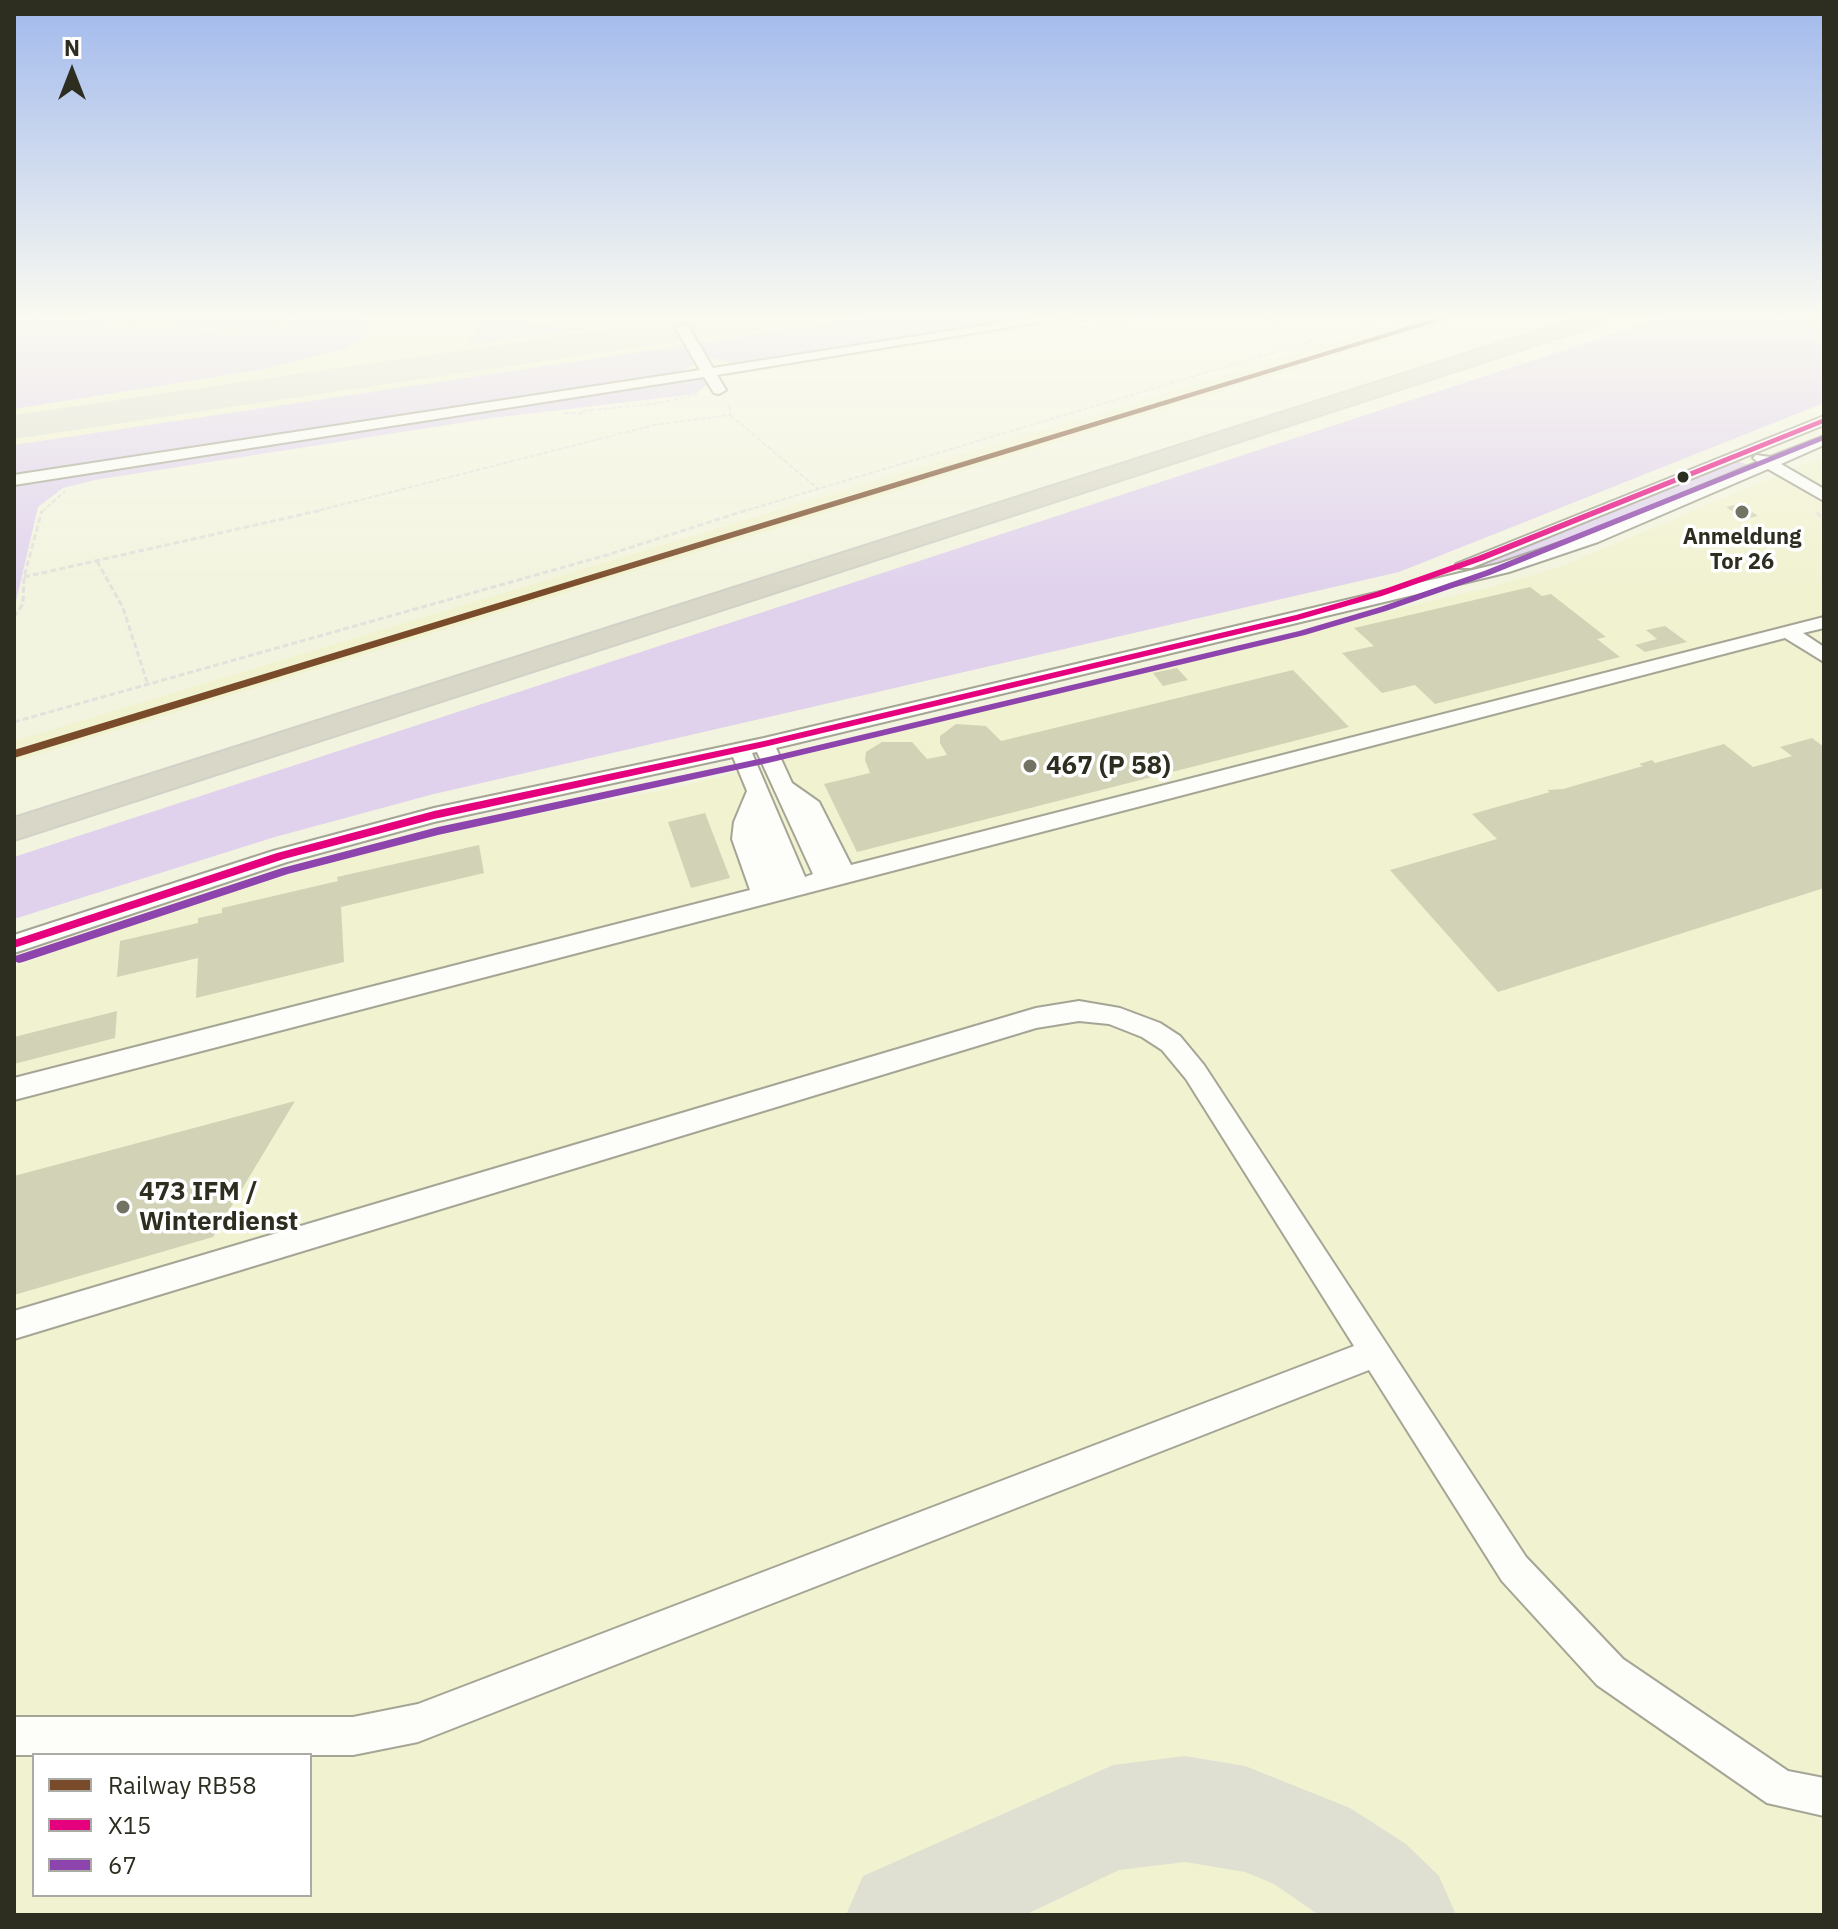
<!DOCTYPE html>
<style>
body{margin:0}
#map{position:relative;width:1838px;height:1929px;overflow:hidden;background:#f3f4df;font-family:"IBM Plex Sans",sans-serif}
canvas{display:block}
.frame{position:absolute;inset:0;border:16px solid #2d2d20;pointer-events:none}
.legend{position:absolute;left:32px;top:1753px;width:280px;height:144px;box-sizing:border-box;background:#fff;border:2px solid #ababa6;margin:0;padding:10px 14px;list-style:none;font-size:24px;color:#2d2d20}
.legend li{display:flex;align-items:center;gap:16px;height:40px}
.legend b{width:40px;border:2px solid #ababa6}
.north{position:absolute;left:32px;top:32px;width:80px;height:80px;-webkit-text-stroke:6px #fff;paint-order:stroke;rotate:0deg;font-size:22px;font-weight:700;line-height:32px;text-align:center;color:#2d2d20}
.north::after{content:'';display:block;margin:auto;width:28px;height:36px;background:#2d2d20;clip-path:polygon(50% 0,100% 100%,50% 72%,0 100%)}
</style>
<div id="map">
<canvas width="1838" height="1929"></canvas>
<div class="frame"></div>
<ul class="legend">
<li><b style="height:10px;background:#7a4b2a"></b>Railway RB58</li>
<li><b style="height:10px;background:#e5007d"></b>X15</li>
<li><b style="height:10px;background:#8e44ad"></b>67</li>
</ul>
<div class="north">N</div>
</div>
<script>
const ctx = document.querySelector('canvas').getContext('2d');
ctx.lineJoin = 'round';
function fill(path, color) {
  ctx.fillStyle = color;
  ctx.fill(path, 'evenodd');
}
function poly(rows) {
  const path = new Path2D();
  for (const r of rows) {
    path.moveTo(r[0], r[1]);
    for (let i = 2; i < r.length; i += 2) path.lineTo(r[i], r[i + 1]);
  }
  return path;
}
function strokePath(path, color, width, dash) {
  ctx.strokeStyle = color;
  ctx.lineWidth = width;
  ctx.lineCap = dash ? 'butt' : 'round';
  ctx.setLineDash(dash || []);
  ctx.stroke(path);
}
function drawText(font, color, halo, rows, align = 'center') {
  ctx.font = font + ' "IBM Plex Sans",sans-serif';
  ctx.lineWidth = 7;
  ctx.setLineDash([]);
  ctx.textBaseline = 'middle';
  ctx.strokeStyle = halo;
  ctx.fillStyle = color;
  for (const [text, x, y, turn = 0] of rows) {
    ctx.save();
    ctx.translate(x, y);
    ctx.rotate((+turn || 0) * Math.PI / 180);
    ctx.textAlign = isNaN(turn) ? turn : align;
    if (halo) ctx.strokeText(text, 0, 0);
    ctx.fillText(text, 0, 0);
    ctx.restore();
  }
}
const built = poly([
 [14,318,1100,318,25,486,14,530],
 [1414,318,1462,318,14,762,14,741],
 [1824,456,1824,1915,14,1915,14,967,155,916,355,855,510,819,679,787,1080,683,1488,588,1564,565],
 [34,1755,310,1755,310,1895,34,1895]
]);
const green = poly([
 [34,318,242,334,274,331,295,318,363,318,371,327,366,337,347,348,265,369,14,409,14,319],
 [74,318,288,318,272,328,253,331],
 [864,318,1039,318,738,364,710,358,699,343],
 [477,320,591,328,468,345,477,330],
 [687,345,695,364,677,374,14,476,14,445],
 [699,378,709,383,695,394,492,418,95,480,63,488,38,507,14,610,14,484],
 [1738,461,1748,465,1529,554,1461,573]
]);
const forest = poly([
 [1662,318,1824,318,1824,403,1399,572,434,794,275,837,14,919,14,857]
]);
const taxiway = poly([
 [684,318,777,318,773,326,760,329,14,439,14,415,684,318],
 [1185,1756,1245,1766,1350,1808,1406,1844,1439,1876,1456,1915,1319,1915,1274,1884,1245,1872,1185,1862,1119,1870,1025,1915,846,1915,863,1876,1113,1765,1185,1756]
]);
const building = poly([
 [1740,504,1758,516,1744,519,1726,507],
 [1530,587,1542,596,1551,594,1606,637,1597,639,1620,657,1435,704,1415,685,1382,693,1342,653,1374,646,1354,628],
 [1665,626,1687,642,1645,652,1635,645,1657,639,1646,630],
 [1177,668,1188,680,1163,686,1153,673],
 [1293,670,1349,727,857,852,824,784,870,773,865,760,866,752,882,742,912,742,927,759,947,755,940,743,940,736,956,724,986,726,1001,741],
 [1812,738,1824,747,1824,888,1498,992,1390,870,1497,839,1472,814,1550,792,1547,790,1563,789,1643,766,1639,764,1652,760,1655,763,1724,744,1753,767,1792,756,1780,747],
 [705,813,730,878,691,888,668,822],
 [479,845,484,873,341,907,344,962,196,998,198,958,117,977,120,941,198,923,198,918,222,913,222,908,338,881,337,877],
 [117,1011,115,1038,14,1064,14,1037],
 [295,1101,213,1237,14,1295,14,1176]
]);
const pathFar1 = poly([
 [51,318,253,333,273,330,291,318],
 [1263,318,1311,340],
 [1756,326,1779,318],
 [1070,330,1144,318],
 [583,411,653,404,701,394],
 [564,413,585,413],
 [730,415,817,488],
 [42,512,65,491],
 [313,512,654,425,730,415,729,403],
 [741,512,1388,318]
]);
const path = poly([
 [1817,512,1824,522],
 [97,561,123,608,147,682],
 [24,577,322,510],
 [14,617,23,604,24,577,42,510],
 [14,722,607,555,747,510]
]);
const minor = poly([
 [1032,318,1065,318,717,375,726,390,719,394,714,393,704,377,14,485,14,475,700,370,676,329,683,325,688,326,713,368,1032,318],
 [1824,416,1824,425,1471,568,1459,568,1456,564,1824,416],
 [1824,436,1824,445,1781,464,1824,489,1824,501,1768,469,1598,542,1509,572,776,748,792,783,819,802,851,865,1824,617,1824,628,1803,633,1824,647,1824,662,1785,638,14,1100,14,1078,750,890,732,839,734,822,747,791,733,757,434,822,287,862,14,953,14,935,273,851,434,808,764,738,1498,564,1586,534,1758,462,1753,458,1756,455,1770,457,1824,436],
 [757,752,813,874,805,877,752,753,757,752],
 [1079,1001,1120,1008,1160,1023,1180,1036,1204,1065,1526,1557,1623,1659,1788,1771,1824,1778,1824,1816,1767,1803,1597,1685,1502,1581,1369,1370,418,1742,353,1755,14,1755,14,1717,353,1717,418,1704,1354,1346,1186,1079,1162,1050,1142,1037,1109,1024,1079,1021,1036,1028,14,1339,14,1311,1036,1008,1079,1001]
]);
const highway = poly([
 [1578,318,1608,318,1606,322,14,840,14,818,1578,318]
]);
const bus1 = poly([
 [1824,418,1824,423,1484,560,1382,596,1298,620,764,747,434,819,284,859,14,948,14,940,277,853,434,811,764,741,1296,615,1376,592,1478,556,1824,418]
]);
const bus2 = poly([
 [1824,435,1824,440,1490,575,1386,611,1305,635,768,763,438,835,288,874,23,962,19,963,14,961,15,956,282,868,438,827,768,757,1299,631,1380,607,1484,571,1824,435]
]);
const rail1 = poly([
 [1436,318,1449,318,14,758,14,750,1436,318]
]);
const markers = [
 [1683,477,7,"#2d2d20"],
 [1742,512,8,"#727363"],
 [1030,766,8,"#727363"],
 [123,1207,8,"#727363"]
];
const farPoinames = [
 ["Anmeldung",1742,538],
 ["Tor 26",1742,563]
];
const poiNames = [
 ["467 (P 58)",1046,766],
 ["473 IFM /",139,1192],
 ["Winterdienst",139,1222]
];
fill(built, '#f1f2d0');
fill(green, '#e1d4ee');
fill(forest, '#e0d2ed');
fill(taxiway, '#dfe0d2');
fill(building, '#d2d2b6');
strokePath(minor, '#a5a595', 4);
strokePath(highway, '#d1d1c7', 4);
strokePath(pathFar1, '#e2e2dc', 2, [5, 2]);
strokePath(path, '#e2e2dc', 3, [6, 3]);
fill(minor, '#fdfdfa');
fill(highway, '#d9d8c8');
fill(bus1, '#e5007d');
fill(bus2, '#8e44ad');
fill(rail1, '#7a4b2a');
const sky = ctx.createLinearGradient(0, 0, 0, 588);
sky.addColorStop(0, '#a1b9ec');
sky.addColorStop(0.54, '#fafaf1');
sky.addColorStop(1, '#fafaf100');
ctx.fillStyle = sky;
ctx.fillRect(0, 0, 1838, 588);
for (const [x, y, r, color] of markers) {
  const dot = new Path2D();
  dot.arc(x, y, r, 0, 2 * Math.PI);
  ctx.fillStyle = color;
  ctx.fill(dot);
  strokePath(dot, '#fff', 3);
}
drawText('bold 22px', '#2d2d20', '#fff', farPoinames);
drawText('bold 26px', '#2d2d20', '#fff', poiNames, 'left');
</script>
